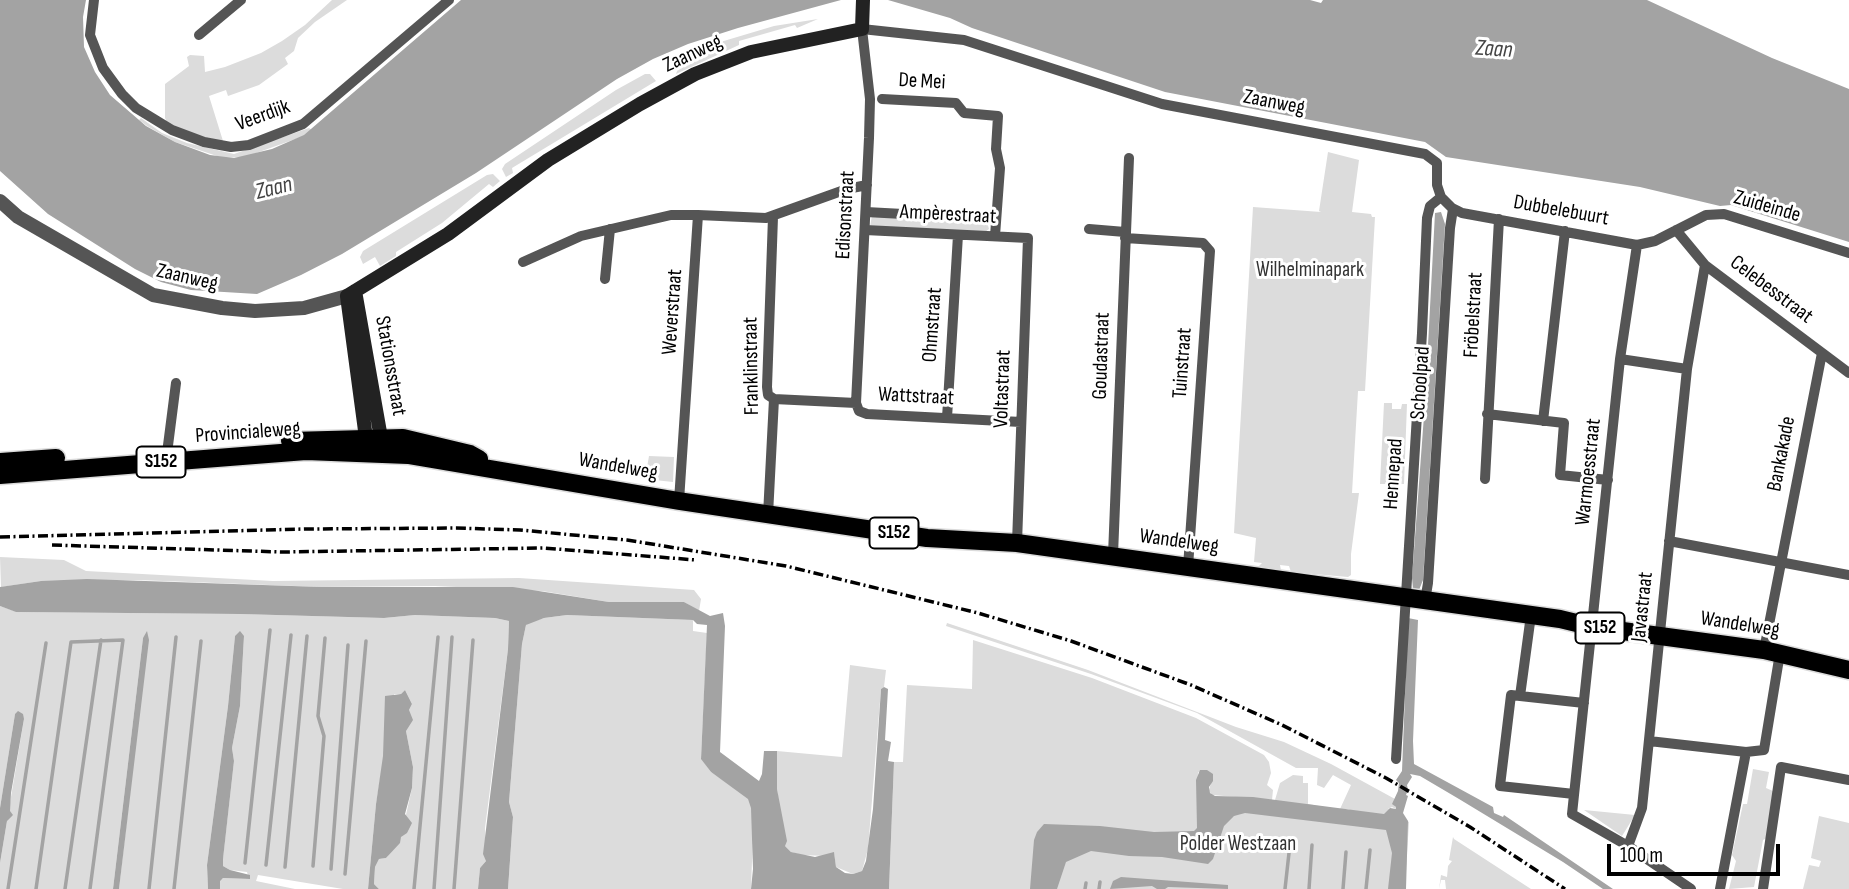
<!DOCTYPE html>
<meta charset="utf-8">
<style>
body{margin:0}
#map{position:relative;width:1849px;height:889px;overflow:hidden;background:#fff;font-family:"Sofia Sans Condensed",sans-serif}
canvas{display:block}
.scale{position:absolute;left:1607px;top:844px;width:173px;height:32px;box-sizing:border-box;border:4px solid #000;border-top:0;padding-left:9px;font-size:21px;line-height:24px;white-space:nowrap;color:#000;-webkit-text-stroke:5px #fff;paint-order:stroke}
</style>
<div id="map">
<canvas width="1849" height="889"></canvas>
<div class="scale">100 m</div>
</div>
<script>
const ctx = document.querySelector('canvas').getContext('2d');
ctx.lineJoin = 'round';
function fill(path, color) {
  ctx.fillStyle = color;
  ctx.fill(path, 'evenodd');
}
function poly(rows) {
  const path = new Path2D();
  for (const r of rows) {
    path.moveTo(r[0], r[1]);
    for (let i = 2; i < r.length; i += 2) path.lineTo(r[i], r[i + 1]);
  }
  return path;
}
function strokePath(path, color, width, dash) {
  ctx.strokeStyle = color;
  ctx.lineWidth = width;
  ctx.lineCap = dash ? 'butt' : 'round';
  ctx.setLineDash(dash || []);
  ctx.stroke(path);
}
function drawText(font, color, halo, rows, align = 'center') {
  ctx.font = font + ' "Sofia Sans Condensed",sans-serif';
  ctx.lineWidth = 6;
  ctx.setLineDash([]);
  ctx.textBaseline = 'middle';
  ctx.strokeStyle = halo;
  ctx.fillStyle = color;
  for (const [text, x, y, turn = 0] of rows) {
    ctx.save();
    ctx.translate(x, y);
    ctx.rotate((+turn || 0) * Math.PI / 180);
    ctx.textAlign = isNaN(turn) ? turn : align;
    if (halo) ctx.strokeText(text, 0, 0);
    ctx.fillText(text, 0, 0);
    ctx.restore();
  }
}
const green = poly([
 [332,0,347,0,315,22,298,38,294,51,285,58,288,64,259,85,228,96,226,90,209,96,223,141,197,136,168,125,165,118,165,84,189,66,187,57,190,55,204,56,205,72,225,67,261,53,282,41,305,25],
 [818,19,797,28,795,25,739,41,739,45,676,74,682,57,707,46,774,26],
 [645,74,650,74,656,81,512,168,513,173,506,177,502,169,505,164,616,90],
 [141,118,162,133,187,143,234,154,309,128,312,130,304,136,245,157,223,158,175,142,147,126,139,120],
 [1328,152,1359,160,1352,212,1371,214,1372,217,1375,217,1365,391,1358,391,1352,493,1359,493,1351,554,1351,575,1348,577,1291,572,1289,566,1280,565,1281,570,1258,567,1262,563,1254,562,1256,538,1234,533,1253,207,1321,212,1319,211],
 [493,174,500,181,493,187,489,184,442,223,396,252,396,256,380,266,375,257,363,264,360,257,363,251,487,175],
 [872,215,987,222,989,229,985,232,870,227],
 [1384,403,1392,403,1392,409,1401,409,1402,404,1407,404,1404,484,1397,484,1397,480,1388,479,1387,484,1380,484],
 [649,456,674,457,673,482,645,479],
 [0,557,64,560,86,571,273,581,519,578,694,590,701,599,699,611,684,602,609,602,542,591,435,586,321,587,137,580,41,581,1,587],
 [0,606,17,612,240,614,384,618,415,615,495,618,509,621,508,649,485,828,486,861,480,868,478,889,379,889,374,884,375,867,379,859,386,858,401,837,412,788,413,767,406,731,409,710,412,704,405,690,401,694,394,694,376,804,368,889,343,889,258,875,256,881,295,889,220,889,220,880,223,878,249,879,247,872,230,870,223,866,223,858,234,761,232,748,240,706,244,636,235,636,228,706,207,865,208,889,119,889,148,635,143,638,113,889,0,889,0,863,24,719,15,714,0,808],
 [567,615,693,620,693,631,707,633,701,758,711,772,749,798,754,805,751,889,508,889,513,817,509,802,522,644,526,625,530,622,544,618],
 [947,623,1088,670,1236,727,1284,742,1331,764,1395,799,1393,804,1396,807,1396,809,1392,807,1388,809,1392,809,1409,822,1405,889,889,889,894,762,903,762,907,685,972,689,973,640,1092,678,1196,718,1264,755,1269,762,1271,773,1267,785,1273,790,1272,800,1212,795,1209,791,1211,782,1198,772,1197,808,1278,800,1275,800,1280,783,1293,775,1303,776,1303,783,1308,783,1308,804,1346,811,1350,809,1340,809,1351,785,1333,775,1324,788,1317,785,1318,768,1296,768,1197,713,1091,674,946,626],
 [850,665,886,670,884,687,881,689,868,849,862,871,853,874,836,867,834,853,826,856,802,855,791,852,785,846,777,789,777,751,842,757],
 [1753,769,1769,772,1766,788,1773,791,1767,838,1763,840,1754,887,1729,889,1736,861,1732,855,1743,804,1747,804],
 [1584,810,1635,815,1622,836],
 [1819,816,1849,823,1849,889,1803,889,1809,865,1819,867,1821,861,1811,858],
 [1453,837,1454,839,1531,889,1446,889,1445,880,1441,880,1439,889,1441,875,1447,877,1448,866,1452,861,1449,860]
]);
const water = poly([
 [0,0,86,0,83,17,84,47,95,72,110,95,146,126,175,142,210,155,234,158,272,149,304,135,461,0,841,0,738,28,688,44,653,59,617,79,476,173,342,254,301,275,257,294,191,290,161,282,135,269,48,214,0,171],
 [888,0,1310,0,1321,3,1323,0,1647,0,1772,58,1849,89,1849,242,1731,205,1720,206,1640,187,1446,157,1425,142,1165,92,972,28,950,18],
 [1441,212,1445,224,1423,580,1419,590,1413,589,1412,578,1425,402,1435,213],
 [87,579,321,587,513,587,609,602,684,602,710,616,723,613,725,626,720,752,759,781,762,774,764,751,777,751,777,789,787,841,785,846,791,852,815,857,834,852,836,867,845,873,853,874,862,871,866,861,873,809,881,689,884,687,888,689,885,740,891,742,888,761,894,762,889,889,751,889,753,869,751,808,748,799,711,772,701,759,707,625,697,624,693,620,567,615,544,618,526,625,522,644,509,802,513,817,508,889,478,889,480,868,486,861,483,854,508,649,509,621,495,618,415,615,384,618,240,614,16,612,0,606,0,587,41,581],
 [1408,618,1418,620,1413,741,1414,764,1493,807,1494,813,1503,817,1504,815,1613,889,1603,889,1563,862,1459,799,1420,776,1410,774,1412,777,1407,785,1408,790,1406,795,1408,796,1403,813,1408,821,1406,889,1388,889,1392,853,1386,830,1245,813,1234,816,1224,826,1213,859,1208,864,1162,857,1129,856,1091,851,1066,862,1057,889,1030,889,1034,840,1037,832,1044,824,1100,826,1154,832,1194,831,1197,828,1196,780,1200,770,1207,770,1213,774,1213,781,1209,787,1210,793,1215,796,1253,797,1384,814,1390,808,1396,809,1396,807,1392,804,1398,791,1399,783,1396,780,1402,771],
 [147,631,149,640,119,889,113,889,143,638],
 [240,631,244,636,240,706,232,748,234,761,223,859,223,866,230,870,250,875,250,879,223,878,220,881,220,889,208,889,207,865,228,706,235,636],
 [405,690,412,704,409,710,413,720,406,731,413,767,412,788,405,814,412,823,407,833,401,837,400,843,386,858,379,859,375,867,374,884,379,889,368,889,376,804,383,756,385,696,401,694],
 [18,711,23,714,24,719,11,793,10,811,13,815,7,821,0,863,0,808,15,714],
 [1121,877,1228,885,1228,889,1168,887,1165,889,1157,889,1152,886,1110,889,1113,881]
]);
const stream = poly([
 [245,863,270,630],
 [266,865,291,635],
 [313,866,324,736,318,716,325,638],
 [285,867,307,636],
 [331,869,348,645],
 [345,874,366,641],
 [8,889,46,643],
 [36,889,71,642,123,640,90,889],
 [65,889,101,640],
 [149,889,176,637],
 [174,889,201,641],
 [414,889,438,637],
 [434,889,452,637],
 [454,889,473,640],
 [1085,889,1086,883],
 [1099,889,1100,882],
 [1285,889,1290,844],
 [1309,889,1312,845],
 [1343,889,1346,852],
 [1366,889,1370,850]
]);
const minor = poly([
 [94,0,90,35,103,68,122,94,136,108,172,130,204,142,231,147,249,145,303,124,449,0],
 [199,35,241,0],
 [882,99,956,103,964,113,998,116,996,149,1000,168,995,236],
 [866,212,996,219],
 [698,215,766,218,847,189,867,185],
 [1089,229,1125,232],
 [865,230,1028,238,1017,543],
 [1676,230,1705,265,1849,373],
 [1125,238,1203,243,1210,251,1188,567],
 [1637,245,1620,359,1572,814,1628,846,1691,889],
 [523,262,581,236,671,215,698,215,679,501],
 [605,279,610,229],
 [1620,359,1687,369],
 [774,399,856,403],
 [856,403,869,138,870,99,862,29,964,40,1162,104,1425,154,1437,163,1437,185,1441,197,1452,208,1462,213,1637,245,1655,241,1706,215,1724,214,1849,253],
 [856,403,859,411,867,414,1021,422],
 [1487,414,1564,423,1560,475,1608,480],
 [947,418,958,235],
 [1543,421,1565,231],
 [166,461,176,383],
 [1485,479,1499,219],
 [768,515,774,399,768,395,767,387,773,217],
 [1669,541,1849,575],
 [1113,555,1129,158],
 [1425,601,1428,583,1450,228,1453,209],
 [1764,650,1822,353],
 [1520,696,1531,615],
 [1649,741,1746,752,1764,750],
 [1764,750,1780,653],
 [1396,759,1422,333,1427,218,1430,206,1441,197],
 [1781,767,1849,780],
 [1574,794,1500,786,1511,695,1584,703],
 [1628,846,1642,808,1687,369,1705,265],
 [1720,889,1746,752],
 [1763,889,1781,767]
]);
const tertiary = poly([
 [0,201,18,217,153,295,222,308,255,311,304,308,347,296]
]);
const secondary = poly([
 [355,291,381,438,377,447],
 [371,447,366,438,347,296,448,234,548,160,640,104,695,74,751,52,862,29,863,0]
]);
const primary = poly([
 [290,441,403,438,470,454,479,459],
 [0,462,56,458],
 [0,475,306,451,408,455,679,501,927,538,1017,543,1560,619,1593,627,1764,650,1849,670]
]);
const rail = poly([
 [0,537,305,529,456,528,520,530,627,540,786,566,978,613,1071,641,1191,685,1282,725,1386,778,1470,827,1565,889],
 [52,545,282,552,544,548,696,560]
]);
const shields = [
 [161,462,49],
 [894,533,49],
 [1600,628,49]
];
const shieldNames = [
 ["S152",161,462],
 ["S152",894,533],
 ["S152",1600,628]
];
const streetNames = [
 ["Zaanweg",693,54,-25],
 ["De Mei",922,82,3],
 ["Zaanweg",1274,103,11],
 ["Veerdijk",263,116,-20],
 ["Zuideinde",1767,207,16],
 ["Dubbelebuurt",1561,211,10],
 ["Edisonstraat",846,215,-87],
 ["Ampèrestraat",948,215,3],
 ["Zaanweg",187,278,13],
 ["Celebesstraat",1771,290,37],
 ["Weverstraat",673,312,-86],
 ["Fröbelstraat",1474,315,-87],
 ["Ohmstraat",933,325,-86],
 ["Goudastraat",1102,356,-88],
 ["Tuinstraat",1183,363,-86],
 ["Stationsstraat",390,366,80],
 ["Franklinstraat",752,366,-91],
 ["Schoolpad",1421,383,-86],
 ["Voltastraat",1003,389,-88],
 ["Wattstraat",916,397,3],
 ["Provincialeweg",248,433,-4],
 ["Bankakade",1782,454,-79],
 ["Wandelweg",618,467,10],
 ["Warmoesstraat",1589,472,-84],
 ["Hennepad",1394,474,-86],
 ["Wandelweg",1179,542,8],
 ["Javastraat",1643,607,-84],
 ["Wandelweg",1740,625,9]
];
const parkNames = [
 ["Wilhelminapark",1310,271],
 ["Polder Westzaan",1238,845]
];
const waterNames = [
 ["Zaan",1494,50,4],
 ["Zaan",274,189,-14]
];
fill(green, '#dcdcdc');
fill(water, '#a3a3a3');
strokePath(stream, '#a3a3a3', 3.5);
strokePath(primary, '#dbdbdb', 21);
strokePath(minor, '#555', 10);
strokePath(tertiary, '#555', 14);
strokePath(secondary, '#222', 14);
strokePath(primary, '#000', 18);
strokePath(rail, '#000', 3.5, [10, 3.5, 2, 3.5]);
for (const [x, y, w] of shields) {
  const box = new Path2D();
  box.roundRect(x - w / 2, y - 15.5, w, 31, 5);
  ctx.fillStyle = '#fff';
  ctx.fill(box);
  strokePath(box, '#000', 2);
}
drawText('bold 19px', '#000', null, shieldNames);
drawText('21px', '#000', '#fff', streetNames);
drawText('21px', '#333', '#fff', parkNames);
drawText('italic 23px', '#444', '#fff', waterNames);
</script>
